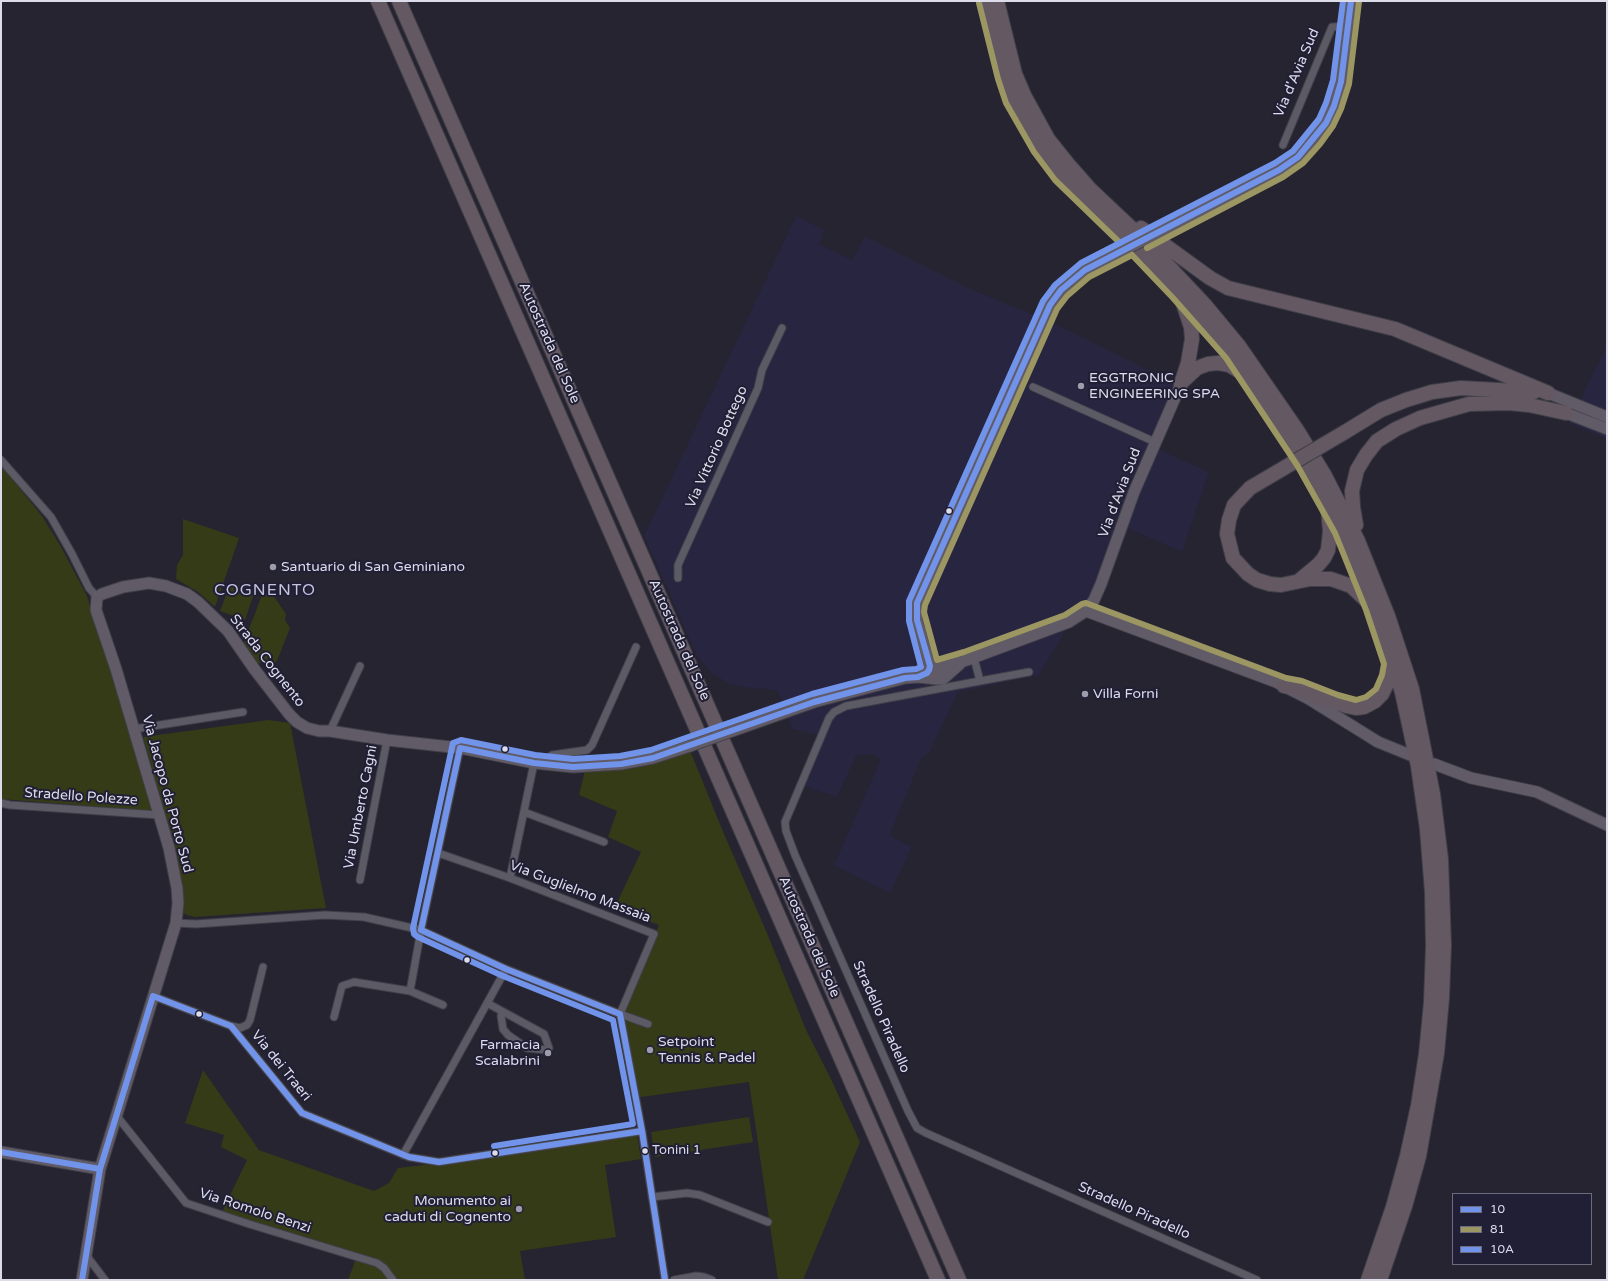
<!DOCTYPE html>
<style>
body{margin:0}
#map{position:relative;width:1608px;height:1281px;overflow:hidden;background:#252430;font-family:"Varela Round",sans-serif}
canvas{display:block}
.frame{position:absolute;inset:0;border:2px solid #dcdceb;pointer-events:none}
.legend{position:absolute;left:1452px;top:1193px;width:140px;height:72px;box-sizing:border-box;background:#211f35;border:1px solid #6c6b7e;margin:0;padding:5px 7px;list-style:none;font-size:12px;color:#dcdceb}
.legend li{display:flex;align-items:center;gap:8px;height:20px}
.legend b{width:20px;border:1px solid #6c6b7e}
</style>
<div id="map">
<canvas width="1608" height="1281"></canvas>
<div class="frame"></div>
<ul class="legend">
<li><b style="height:5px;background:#7194ea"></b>10</li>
<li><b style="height:5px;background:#9b9662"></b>81</li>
<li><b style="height:5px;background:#7194ea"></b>10A</li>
</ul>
</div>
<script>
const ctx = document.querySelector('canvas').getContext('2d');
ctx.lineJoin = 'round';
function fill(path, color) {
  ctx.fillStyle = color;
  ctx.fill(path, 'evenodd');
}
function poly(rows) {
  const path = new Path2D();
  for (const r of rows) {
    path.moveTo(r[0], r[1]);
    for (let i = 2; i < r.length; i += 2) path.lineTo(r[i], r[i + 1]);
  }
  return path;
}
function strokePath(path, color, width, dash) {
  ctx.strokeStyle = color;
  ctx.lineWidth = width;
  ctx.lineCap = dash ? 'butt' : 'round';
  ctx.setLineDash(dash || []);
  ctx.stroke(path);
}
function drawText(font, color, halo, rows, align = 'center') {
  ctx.font = font + ' "Varela Round",sans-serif';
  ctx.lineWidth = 4;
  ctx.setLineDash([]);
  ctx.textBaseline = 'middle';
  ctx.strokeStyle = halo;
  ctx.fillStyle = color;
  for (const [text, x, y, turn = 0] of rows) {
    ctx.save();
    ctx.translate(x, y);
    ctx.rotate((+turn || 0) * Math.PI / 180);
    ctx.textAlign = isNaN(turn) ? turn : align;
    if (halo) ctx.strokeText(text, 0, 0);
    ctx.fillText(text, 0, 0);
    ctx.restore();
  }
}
const built = poly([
 [796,216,824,230,819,244,852,260,865,236,973,290,1049,321,1184,387,1158,449,1209,472,1182,552,1125,527,1096,609,1066,630,1039,675,958,692,930,752,921,759,890,835,912,847,890,893,834,865,881,759,872,754,856,756,837,797,797,784,817,735,793,729,777,690,743,687,729,684,712,673,697,656,644,536],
 [1607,345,1607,439,1569,423]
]);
const green = poly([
 [1,465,42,516,60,545,87,596,154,811,1,799],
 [183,519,239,538,215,607,198,592,176,579,177,565,183,555],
 [231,582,255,591,245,620,220,611],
 [263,592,273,595,286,614,285,620,290,628,277,661,275,663,255,663,242,648],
 [269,720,290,723,326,908,195,917,187,915,182,912,177,863,165,813,143,737],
 [689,748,724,834,767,933,806,1030,830,1077,860,1142,803,1280,778,1280,749,1082,634,1098,620,1013,659,925,614,909,641,852,608,837,617,811,579,795,585,770],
 [203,1070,259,1150,374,1191,389,1183,398,1168,449,1162,637,1134,641,1159,605,1165,616,1237,520,1251,525,1280,348,1280,357,1256,222,1212,247,1160,221,1147,224,1135,185,1123],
 [749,1117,753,1142,655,1157,651,1132]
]);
const street = poly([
 [1283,145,1332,27,1348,26],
 [1033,387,1155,442],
 [1,460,51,517,72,554,89,588,97,597],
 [678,578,678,565,758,388,762,370,782,328],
 [974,658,980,681,1029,672],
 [980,681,846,706,834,712,829,718,785,822,786,831,795,855,908,1111,917,1128,926,1133,1257,1280],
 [134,729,243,712],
 [330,731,360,666],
 [549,764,549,758,552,755,587,750,592,745,636,647],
 [1,803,10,805,159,815],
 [524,812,604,842],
 [438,853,510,878,654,934,620,1014],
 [510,878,534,763],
 [360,880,387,740],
 [176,923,196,924,325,915,364,917,421,930,506,969,620,1014,648,1024],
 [410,991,421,930,460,748],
 [153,996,231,1026,302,1113,409,1157,439,1162,642,1131],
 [487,1003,544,1034,549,1048,547,1050,527,1048,508,1035,503,1029,501,1016,503,1012],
 [620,1014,642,1131,665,1280],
 [334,1017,342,986,354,982,410,991,443,1005],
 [231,1026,240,1028,247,1025,250,1020,263,967],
 [116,1115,186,1203,249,1224,377,1263,384,1268,393,1280],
 [403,1155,506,969],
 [652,1197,687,1193,700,1195,768,1222],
 [86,1255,105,1280],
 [674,1280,696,1276,704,1277,712,1280]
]);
const secondary = poly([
 [1183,220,1279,170,1298,157,1314,139,1326,123,1334,106,1341,82,1351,1],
 [1548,393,1607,417],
 [1566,413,1607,429],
 [1086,611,1276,682,1309,699,1378,742,1410,755],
 [930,666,933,668,941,668,967,660,1069,622,1086,611,1094,600,1101,584,1134,492,1181,384],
 [918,677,927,673,930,666,917,620,917,603,1050,305,1061,290,1085,270],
 [732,731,814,702,867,688,905,678,918,677,937,679,943,679,960,664],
 [1434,764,1471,778,1537,792,1607,825],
 [1,1152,100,1169],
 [82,1280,100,1169,176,923,178,903,177,888,169,848,116,669,96,610,97,597,102,594,123,587,149,583,166,586,187,594,198,602,228,631,255,670,289,714,297,722,307,728,319,731,330,731,387,740,460,748,534,763,573,767,621,764,653,758,690,746]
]);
const highway = poly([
 [378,1,938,1280],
 [399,1,959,1280],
 [987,1,1006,77,1014,100,1041,148,1061,174,1086,200,1133,245,1179,293,1232,353,1250,379,1304,461,1342,530,1374,607,1402,692,1418,766,1427,829,1432,892,1433,947,1431,1003,1426,1054,1418,1106,1407,1156,1393,1207,1368,1280],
 [997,1,1015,74,1024,95,1048,139,1068,164,1090,189,1144,240,1205,305,1239,346,1297,430,1325,476,1358,541,1388,616,1412,689,1433,794,1441,859,1444,945,1442,998,1437,1053,1419,1156,1405,1206,1380,1280],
 [1141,228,1210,278,1228,288,1395,329,1548,393],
 [1183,381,1197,368,1208,364,1218,363,1229,365,1244,374],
 [1181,384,1188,363,1192,339,1191,327,1183,303],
 [1345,432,1381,410,1406,400,1432,392,1461,388,1534,392],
 [1250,488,1234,505,1229,520,1227,534,1233,558,1248,574,1257,580,1270,584,1281,585,1310,579,1331,579,1351,586,1370,604],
 [1356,525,1353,507,1352,491,1357,470,1366,455,1377,441,1396,429,1420,418,1469,404,1509,403,1529,405,1566,413],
 [1300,580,1318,565,1324,558,1328,550,1330,531,1328,509],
 [1284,686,1300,689,1346,706,1356,708,1364,707,1375,701,1382,694,1390,677,1392,665]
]);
const secondaryBridge = poly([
 [1085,270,1183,220],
 [690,746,732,731]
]);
const highwayBridge = poly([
 [1250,488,1345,432]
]);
const bus1 = poly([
 [929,670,930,666,917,620,917,603,1050,305,1061,290,1085,270,1279,170,1298,157,1326,123,1334,106,1341,82,1351,1],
 [460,748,534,763,573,767,621,764,653,758,814,702,905,678,918,677,927,673,929,670],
 [421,930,506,969,620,1014],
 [421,930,460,748],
 [153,996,231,1026,302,1113,409,1157,439,1162,642,1131],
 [620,1014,642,1131,665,1280],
 [1,1152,100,1169],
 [82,1280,100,1169,153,996]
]);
const bus2 = poly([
 [979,3,998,79,1006,103,1034,152,1055,180,1120,243],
 [1147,248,1283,177,1303,163,1320,144,1333,126,1341,109,1349,84,1359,2],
 [1132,255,1173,298,1226,358,1297,465,1335,533,1366,610,1384,664,1382,675,1376,689,1366,697,1356,700,1338,695,1302,681,1286,678,1086,603,1082,604,1065,615,964,652,937,660,924,612,925,605,1057,309,1067,296,1089,277,1132,255]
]);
const bus3 = poly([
 [494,1146,633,1124,613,1020,503,976,418,937,414,934,413,928,453,743,461,740,535,755,573,759,620,756,651,750,812,694,903,670,916,669,921,667,909,621,909,601,1043,301,1055,285,1081,263,1275,163,1293,151,1319,119,1326,103,1333,80,1343,1]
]);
const markers = [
 [1081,386,4,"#9c9caa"],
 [949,511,3.5,"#dcdceb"],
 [273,567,4,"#9c9caa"],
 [1085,694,4,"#9c9caa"],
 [505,749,3.5,"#dcdceb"],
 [467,960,3.5,"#dcdceb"],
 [199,1014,3.5,"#dcdceb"],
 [650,1050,4,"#9c9caa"],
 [548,1053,4,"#9c9caa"],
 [645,1151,3.5,"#dcdceb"],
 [495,1153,3.5,"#dcdceb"],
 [519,1209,4,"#9c9caa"]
];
const busNames = [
 ["Tonini 1",652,1151]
];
const streetNames = [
 ["Via d'Avia Sud",1297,73,-67],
 ["Autostrada del Sole",549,343,66],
 ["Via Vittorio Bottego",717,447,-66],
 ["Via d'Avia Sud",1120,493,-69],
 ["Autostrada del Sole",679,640,66],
 ["Strada Cognento",267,661,52],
 ["Via Jacopo da Porto Sud",167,794,75],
 ["Stradello Polezze",81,797,4],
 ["Via Umberto Cagni",361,807,-79],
 ["Via Guglielmo Massaia",580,892,21],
 ["Autostrada del Sole",809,937,66],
 ["Stradello Piradello",881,1017,66],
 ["Via dei Traeri",281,1066,51],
 ["Via Romolo Benzi",255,1211,18],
 ["Stradello Piradello",1134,1211,24]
];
const poiNames = [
 ["EGGTRONIC",1089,378],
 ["ENGINEERING SPA",1089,394],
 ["Santuario di San Geminiano",281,567],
 ["Villa Forni",1093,694],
 ["Setpoint",658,1042],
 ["Tennis & Padel",658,1058],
 ["Farmacia",540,1045,"right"],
 ["Scalabrini",540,1061,"right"],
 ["Monumento ai",511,1201,"right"],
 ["caduti di Cognento",511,1217,"right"]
];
const quarterNames = [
 ["COGNENTO",265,591]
];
fill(built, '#27253f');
fill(green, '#353b17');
strokePath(street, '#403f49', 9);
strokePath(secondary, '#403f49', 13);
strokePath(highway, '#403f49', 16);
strokePath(street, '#5b5a65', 7);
strokePath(secondary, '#605b66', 11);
strokePath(highway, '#645963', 14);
strokePath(secondaryBridge, '#403f49', 13, []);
strokePath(highwayBridge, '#403f49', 16, []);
strokePath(secondaryBridge, '#605b66', 11);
strokePath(highwayBridge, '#645963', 14);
strokePath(bus1, '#7194ea', 6);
strokePath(bus2, '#9b9662', 6);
strokePath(bus3, '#7194ea', 6);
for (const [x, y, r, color] of markers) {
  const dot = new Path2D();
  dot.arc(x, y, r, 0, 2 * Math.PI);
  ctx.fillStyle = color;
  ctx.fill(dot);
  strokePath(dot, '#211f35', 1.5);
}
drawText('13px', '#dcdceb', '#211f35', busNames, 'left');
drawText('14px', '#dcdceb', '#211f35', streetNames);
drawText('14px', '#dcdceb', '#211f35', poiNames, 'left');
ctx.letterSpacing = '1px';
drawText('16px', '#c4c3e0', '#211f35', quarterNames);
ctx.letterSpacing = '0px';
</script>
